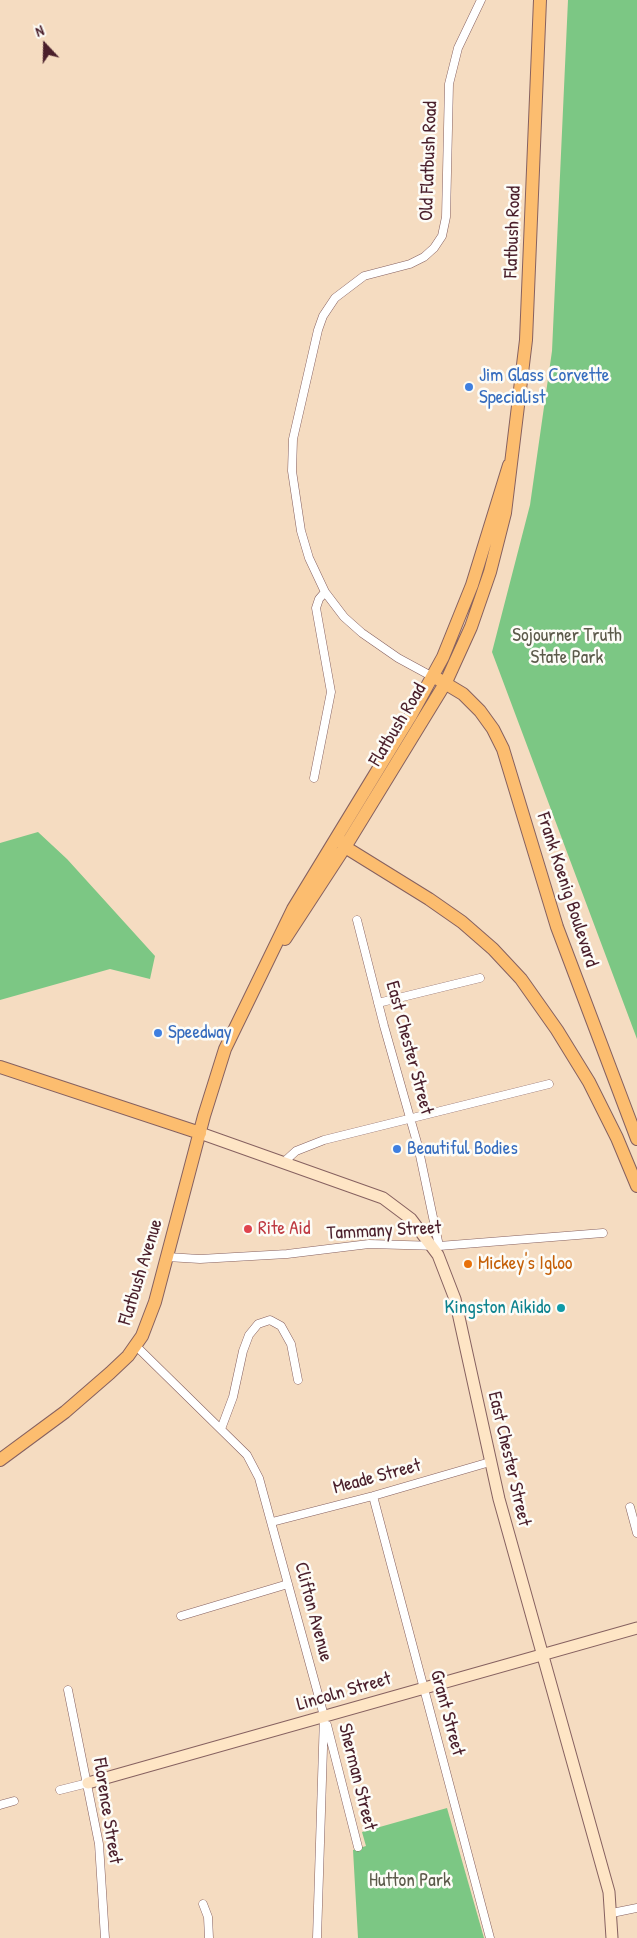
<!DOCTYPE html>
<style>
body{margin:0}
#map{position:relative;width:637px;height:1938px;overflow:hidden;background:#f5dcc1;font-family:"Patrick Hand",sans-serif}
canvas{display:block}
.north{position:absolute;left:20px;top:20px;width:50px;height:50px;-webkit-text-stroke:4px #fdfcf7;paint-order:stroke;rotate:339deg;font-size:14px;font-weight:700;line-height:20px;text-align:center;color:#4a1f2b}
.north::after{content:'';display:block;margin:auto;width:18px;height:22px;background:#4a1f2b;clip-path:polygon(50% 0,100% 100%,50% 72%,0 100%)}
</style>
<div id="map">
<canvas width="637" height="1938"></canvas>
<div class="north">N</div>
</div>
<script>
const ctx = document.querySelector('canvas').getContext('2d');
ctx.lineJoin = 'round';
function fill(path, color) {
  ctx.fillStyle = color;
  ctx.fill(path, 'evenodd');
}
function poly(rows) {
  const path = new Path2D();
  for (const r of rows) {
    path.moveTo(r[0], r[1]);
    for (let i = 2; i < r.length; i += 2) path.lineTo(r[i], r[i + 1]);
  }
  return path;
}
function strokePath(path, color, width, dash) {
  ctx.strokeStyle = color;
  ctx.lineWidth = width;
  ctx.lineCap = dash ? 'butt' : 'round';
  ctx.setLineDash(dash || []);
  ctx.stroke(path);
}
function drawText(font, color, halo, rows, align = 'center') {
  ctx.font = font + ' "Patrick Hand",sans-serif';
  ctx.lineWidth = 5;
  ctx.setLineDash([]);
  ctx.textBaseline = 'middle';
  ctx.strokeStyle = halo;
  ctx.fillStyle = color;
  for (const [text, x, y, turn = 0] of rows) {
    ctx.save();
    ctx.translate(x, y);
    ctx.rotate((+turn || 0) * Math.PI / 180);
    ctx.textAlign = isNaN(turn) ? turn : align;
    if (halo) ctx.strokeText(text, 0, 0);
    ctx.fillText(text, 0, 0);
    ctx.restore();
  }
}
const green = poly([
 [568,0,637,0,637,1039,492,652,530,505,552,351],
 [38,832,67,859,155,956,150,979,110,969,0,1000,0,843],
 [447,1808,484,1938,358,1938,353,1850,366,1846,362,1832]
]);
const street = poly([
 [433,677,398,658,362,633,344,617,325,592,309,558,301,531,292,471,293,439,318,330,323,316,335,298,364,276,410,264,424,257,434,248,442,236,446,217,449,84,458,48,481,0],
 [314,778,331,692,316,608,319,599,325,592],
 [357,920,384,1026,418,1146,439,1246],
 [378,1003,480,978],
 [285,1161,296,1151,324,1140,549,1084],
 [167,1257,200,1259,287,1254,369,1244,439,1246,603,1233],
 [136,1346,247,1455,259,1478,324,1716,317,1938],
 [221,1429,233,1397,243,1351,249,1335,258,1324,270,1320,281,1326,291,1344,298,1380],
 [373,1496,490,1938],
 [630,1507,637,1533],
 [272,1522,373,1496,490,1462],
 [181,1616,288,1584],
 [68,1690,99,1844,105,1938],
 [327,1725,358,1847],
 [60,1790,88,1783],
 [0,1805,14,1801],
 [203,1904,208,1917,209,1938],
 [612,1913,637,1908]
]);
const secondary = poly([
 [200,1133,383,1198,411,1219,438,1255,455,1299,499,1499,609,1892,612,1938],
 [88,1783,637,1628]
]);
const primary = poly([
 [438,679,463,694,480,711,493,729,503,749,557,927,637,1139],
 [341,841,345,847,429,899,462,922,493,949,521,979,557,1030,589,1082,617,1138,637,1186],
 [285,939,345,847,446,682,471,627,490,572,505,513,526,340,540,0],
 [0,1067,200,1133],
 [0,1460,65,1412,110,1373,128,1356,142,1336,155,1302,204,1116,225,1049,293,909,410,717,443,657,472,585,509,465]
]);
const markers = [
 [469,387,5,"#3f7fe0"],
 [158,1033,5,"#3f7fe0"],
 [397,1149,5,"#3f7fe0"],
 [248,1229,5,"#e0444e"],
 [468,1264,5,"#e8710a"],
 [561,1308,5,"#0f9aa8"]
];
const streetNames = [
 ["Old Flatbush Road",429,161,-88],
 ["Flatbush Road",513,232,-88],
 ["Flatbush Road",398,725,-59],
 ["Frank Koenig Boulevard",567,890,72],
 ["East Chester Street",409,1048,75],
 ["Tammany Street",384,1231,-3],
 ["Flatbush Avenue",141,1272,-73],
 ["East Chester Street",509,1459,77],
 ["Meade Street",377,1477,-15],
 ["Clifton Avenue",313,1612,75],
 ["Lincoln Street",344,1692,-16],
 ["Grant Street",447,1713,75],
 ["Sherman Street",357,1777,76],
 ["Florence Street",107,1811,81]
];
const shopNames = [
 ["Jim Glass Corvette",479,376],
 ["Specialist",479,398],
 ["Speedway",168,1033],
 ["Beautiful Bodies",407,1149]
];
const parkNames = [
 ["Sojourner Truth",567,636],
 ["State Park",567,658],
 ["Hutton Park",410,1881]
];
const healthNames = [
 ["Rite Aid",258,1229]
];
const foodNames = [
 ["Mickey's Igloo",478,1264]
];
const cultureNames = [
 ["Kingston Aikido",551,1308]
];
fill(green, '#7cc784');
strokePath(street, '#866160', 9);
strokePath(secondary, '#866160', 13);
strokePath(primary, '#866160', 14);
strokePath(street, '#fff', 8);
strokePath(secondary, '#fee5c5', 11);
strokePath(primary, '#fcbd6f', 12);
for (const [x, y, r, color] of markers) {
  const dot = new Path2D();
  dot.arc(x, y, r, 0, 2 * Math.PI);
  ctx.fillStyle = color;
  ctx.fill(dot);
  strokePath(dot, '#fdfcf7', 2);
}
drawText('19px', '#4a1f2b', '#fdfcf7', streetNames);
drawText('19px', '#366cbe', '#fdfcf7', shopNames, 'left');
drawText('19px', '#5c5a4a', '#fdfcf7', parkNames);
drawText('19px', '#be3a42', '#fdfcf7', healthNames, 'left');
drawText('19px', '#c56008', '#fdfcf7', foodNames, 'left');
drawText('19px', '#0d838f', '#fdfcf7', cultureNames, 'right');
</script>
